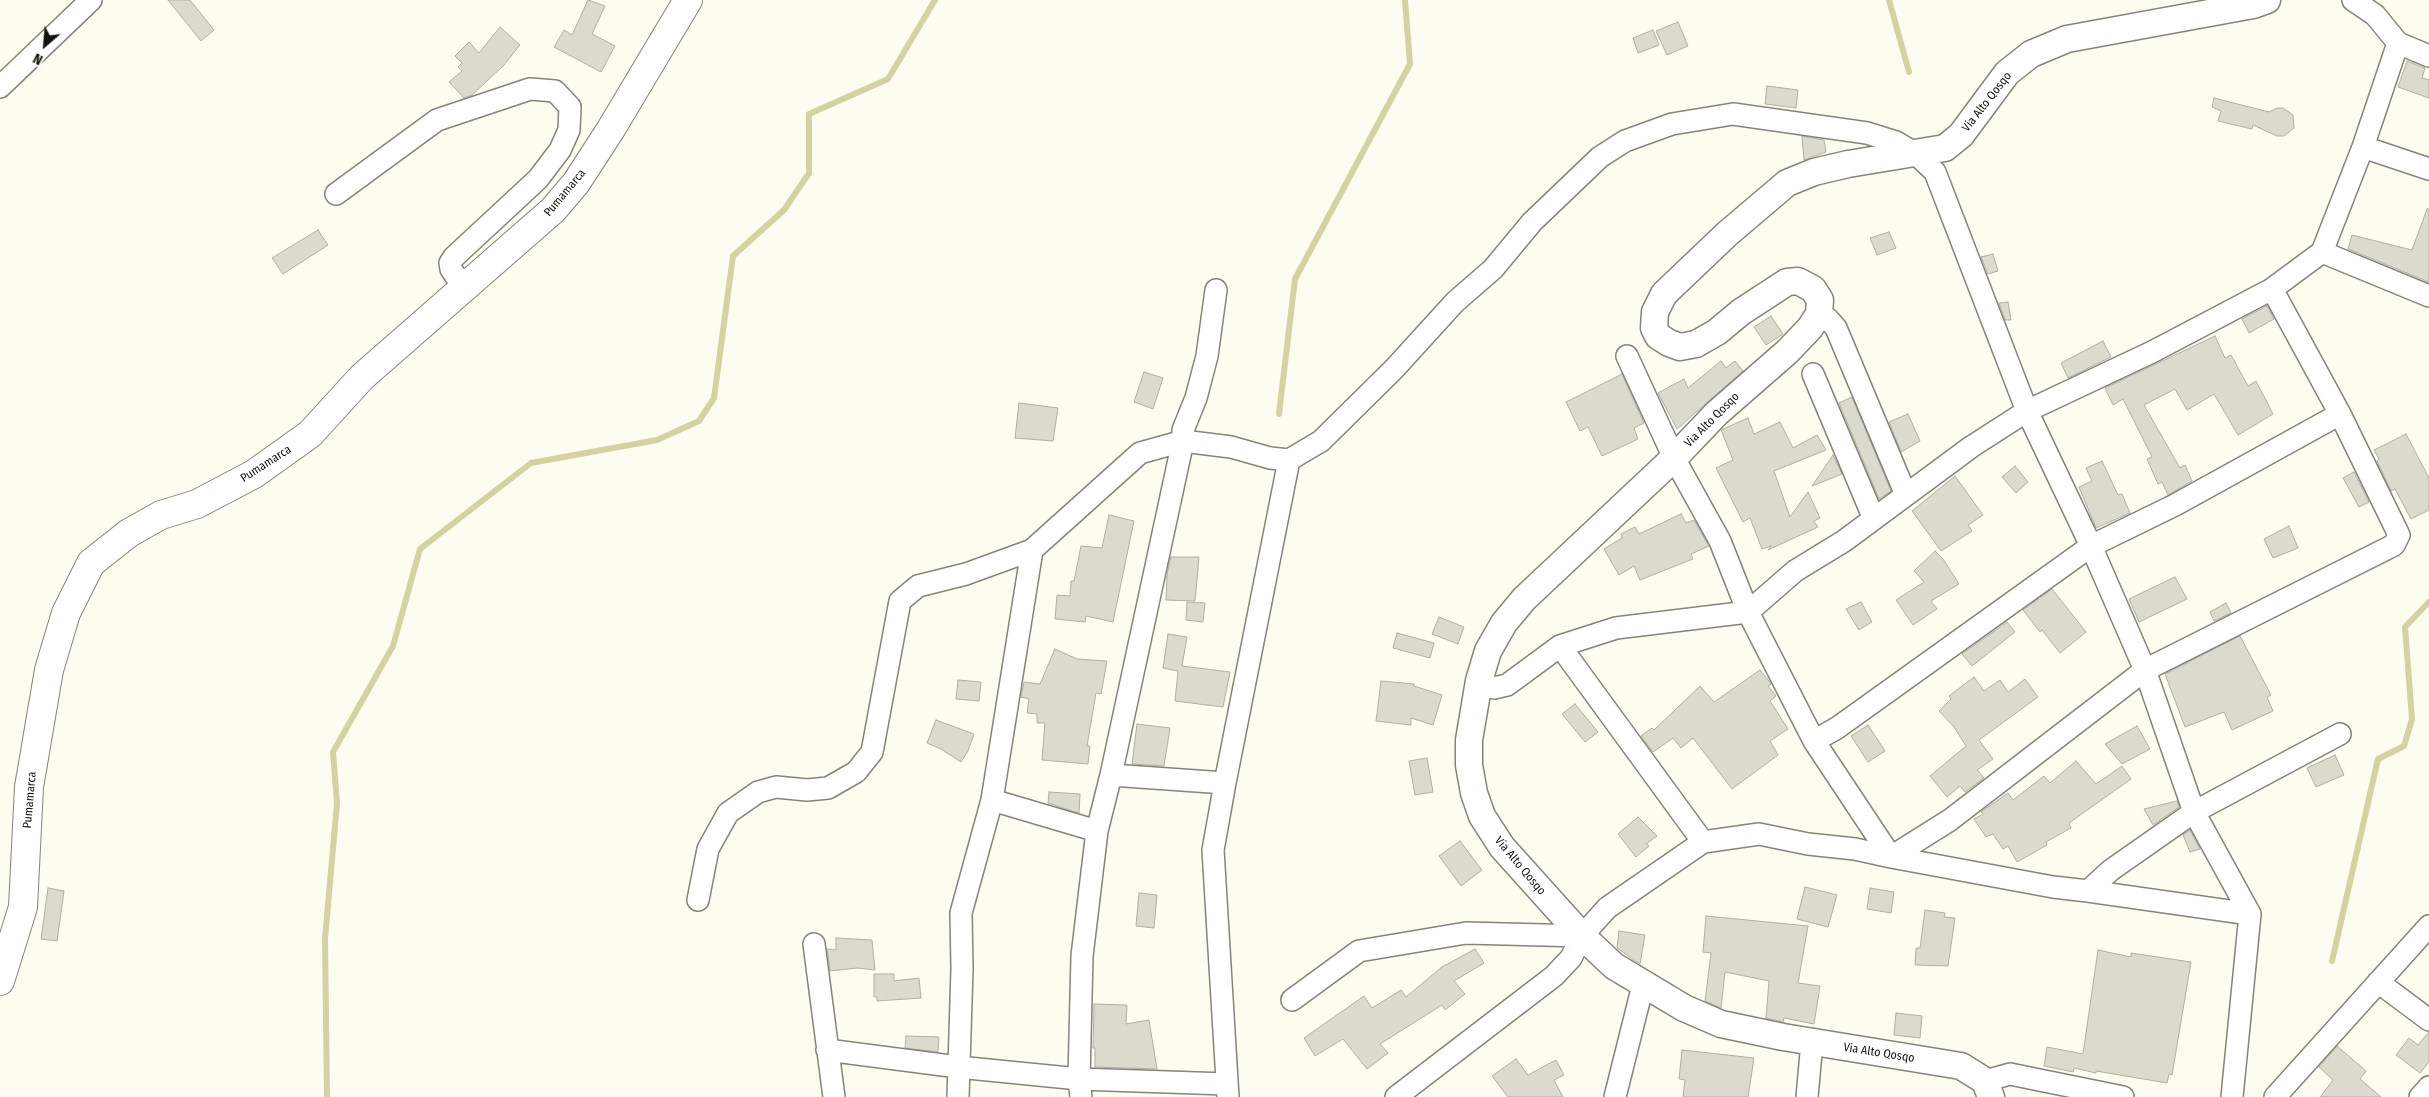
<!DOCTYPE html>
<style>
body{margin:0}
#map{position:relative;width:2429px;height:1097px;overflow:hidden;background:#fcfcf0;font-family:"Fira Sans Condensed",sans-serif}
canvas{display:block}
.north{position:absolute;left:20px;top:20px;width:50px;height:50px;-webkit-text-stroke:4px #fff;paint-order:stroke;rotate:207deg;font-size:14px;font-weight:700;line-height:20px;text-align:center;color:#13130f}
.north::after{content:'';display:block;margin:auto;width:18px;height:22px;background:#13130f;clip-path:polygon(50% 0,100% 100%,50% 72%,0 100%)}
</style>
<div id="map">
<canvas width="2429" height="1097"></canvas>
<div class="north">N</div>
</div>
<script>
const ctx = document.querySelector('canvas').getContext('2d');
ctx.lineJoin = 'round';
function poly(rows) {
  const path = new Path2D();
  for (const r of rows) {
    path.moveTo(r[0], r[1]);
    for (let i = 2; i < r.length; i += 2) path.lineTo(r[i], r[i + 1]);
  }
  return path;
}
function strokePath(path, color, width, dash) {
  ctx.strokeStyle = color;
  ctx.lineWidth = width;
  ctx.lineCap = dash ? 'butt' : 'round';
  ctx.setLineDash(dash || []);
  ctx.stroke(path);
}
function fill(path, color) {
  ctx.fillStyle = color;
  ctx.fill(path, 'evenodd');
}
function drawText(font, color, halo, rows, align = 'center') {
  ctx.font = font + ' "Fira Sans Condensed",sans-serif';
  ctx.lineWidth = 4.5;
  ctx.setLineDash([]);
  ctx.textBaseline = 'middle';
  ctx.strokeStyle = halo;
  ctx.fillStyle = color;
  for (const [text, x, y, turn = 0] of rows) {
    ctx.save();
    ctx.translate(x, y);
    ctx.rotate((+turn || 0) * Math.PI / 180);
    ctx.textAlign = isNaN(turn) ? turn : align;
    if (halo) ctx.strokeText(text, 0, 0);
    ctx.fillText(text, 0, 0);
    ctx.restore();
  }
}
const stream = poly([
 [1889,0,1909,72],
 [1279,414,1295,279,1410,64,1405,0],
 [2332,961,2378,759,2404,746,2412,719,2405,627,2429,602],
 [327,1097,325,939,337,803,333,752,393,646,420,549,531,463,657,440,699,421,714,398,733,256,784,210,809,173,809,114,888,79,935,0]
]);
const building = poly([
 [168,0,190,0,214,30,201,41,168,0],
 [588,0,605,6,592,34,615,46,601,72,554,47,564,30,572,35,588,0],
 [1678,22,1688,46,1667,55,1656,31,1678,22],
 [500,27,520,45,503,66,472,95,464,98,449,82,462,71,458,67,462,63,455,56,469,42,479,53,500,27],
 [1653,30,1659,45,1638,53,1633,38,1653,30],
 [2407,61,2425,68,2422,78,2429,80,2429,98,2398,87,2407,61],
 [1767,86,1798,90,1796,108,1765,104,1767,86],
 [2214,98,2269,112,2277,108,2283,108,2293,115,2294,128,2284,136,2277,136,2253,125,2252,129,2218,121,2221,111,2212,107,2214,98],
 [1802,136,1824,140,1826,152,1804,160,1802,136],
 [2427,209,2429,209,2429,282,2348,249,2352,235,2412,250,2427,209],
 [318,230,328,245,283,274,272,258,318,230],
 [1889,232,1896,248,1877,255,1870,238,1889,232],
 [1993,254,1998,271,1988,274,1981,257,1993,254],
 [2008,302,2011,320,2005,320,1999,303,2008,302],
 [2267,306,2274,319,2249,333,2242,319,2267,306],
 [1771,316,1783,334,1766,345,1754,327,1771,316],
 [2215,336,2225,358,2231,355,2248,386,2256,381,2273,414,2238,435,2214,394,2187,410,2175,389,2144,405,2180,468,2185,465,2192,481,2168,495,2162,482,2158,484,2147,459,2152,457,2123,399,2113,405,2105,388,2215,336],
 [2103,341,2111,357,2068,378,2061,363,2103,341],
 [1721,361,1726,368,1735,361,1743,371,1677,429,1658,393,1684,379,1688,388,1721,361],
 [1144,372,1163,378,1153,409,1134,402,1144,372],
 [1622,374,1644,423,1634,428,1638,439,1602,456,1588,427,1580,431,1566,402,1622,374],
 [1852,397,1891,491,1879,499,1839,403,1852,397],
 [1019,403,1058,408,1053,441,1015,438,1019,403],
 [1908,414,1920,441,1901,452,1889,422,1908,414],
 [1748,418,1754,434,1780,422,1793,448,1817,435,1826,450,1774,471,1790,517,1808,492,1820,518,1814,521,1818,527,1768,550,1771,546,1762,549,1750,518,1743,522,1716,468,1733,460,1721,430,1748,418],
 [2406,434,2429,478,2429,510,2411,519,2395,489,2391,491,2377,461,2379,459,2374,450,2406,434],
 [1833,455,1842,474,1812,486,1833,455],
 [2102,461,2118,495,2122,494,2130,513,2096,528,2079,487,2092,481,2086,468,2102,461],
 [2015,466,2028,482,2016,493,2002,477,2015,466],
 [2354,472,2369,502,2359,507,2343,478,2354,472],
 [1955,476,1983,515,1968,525,1972,531,1941,551,1912,511,1955,476],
 [1681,514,1686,523,1694,520,1709,546,1691,554,1693,559,1640,580,1634,566,1619,575,1604,549,1622,538,1621,534,1635,527,1639,534,1681,514],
 [1109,515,1134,521,1113,622,1086,616,1085,622,1055,619,1057,595,1070,596,1071,581,1074,581,1081,546,1102,548,1109,515],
 [2289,526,2298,548,2273,558,2264,539,2289,526],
 [1935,551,1943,559,1959,584,1931,601,1937,609,1913,625,1896,600,1924,582,1914,571,1935,551],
 [1171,557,1199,557,1195,601,1166,600,1167,574,1171,557],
 [2175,577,2187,599,2139,622,2129,599,2175,577],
 [2052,589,2086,632,2060,653,2042,630,2040,632,2023,610,2052,589],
 [1187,602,1205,603,1203,622,1186,620,1187,602],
 [1861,602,1872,622,1859,630,1846,609,1861,602],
 [2226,603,2231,613,2214,621,2210,612,2226,603],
 [1439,617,1464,627,1458,644,1432,634,1439,617],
 [2007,622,2015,632,1972,666,1962,654,2007,622],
 [1397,633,1434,643,1430,658,1393,648,1397,633],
 [1168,634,1187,637,1182,666,1230,672,1223,707,1175,701,1178,671,1163,668,1168,634],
 [2240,636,2271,695,2267,697,2273,711,2232,730,2224,712,2185,727,2165,674,2240,636],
 [1055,649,1077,659,1107,661,1101,694,1096,693,1087,746,1090,746,1088,764,1042,760,1045,723,1037,723,1037,714,1027,713,1029,699,1021,697,1024,682,1040,684,1055,649],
 [1760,670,1769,681,1771,684,1768,686,1776,696,1770,701,1788,729,1770,741,1778,755,1732,789,1693,738,1681,748,1673,738,1653,752,1641,736,1652,728,1654,730,1700,686,1714,702,1760,670],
 [1974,677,1984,691,2000,680,2008,692,2025,679,2038,697,1979,740,1993,759,1977,770,1984,778,1965,792,1960,786,1947,797,1930,776,1966,746,1954,727,1939,711,1951,699,1949,696,1974,677],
 [958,680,981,682,979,701,956,699,958,680],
 [1381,681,1414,684,1414,686,1442,695,1433,725,1411,718,1411,725,1376,721,1381,681],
 [1575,704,1598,732,1585,742,1562,714,1575,704],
 [936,720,974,734,968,751,961,762,941,749,927,743,936,720],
 [1137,724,1170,728,1164,766,1132,764,1137,724],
 [1868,725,1885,751,1868,762,1851,736,1868,725],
 [2137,726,2150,749,2122,764,2105,744,2137,726],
 [2335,755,2344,775,2316,787,2307,768,2335,755],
 [1427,758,1433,792,1415,795,1409,761,1427,758],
 [2076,761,2096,784,2122,766,2131,779,2069,823,2071,828,2046,842,2047,845,2017,862,2008,846,2003,849,1993,834,1986,837,1974,819,1983,814,1981,812,2008,793,2013,800,2044,776,2050,783,2076,761],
 [1049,792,1080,794,1079,813,1048,803,1049,792],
 [2177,801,2179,807,2153,825,2144,809,2177,801],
 [1638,817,1657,836,1646,844,1649,846,1636,857,1618,834,1638,817],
 [2190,830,2200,849,2190,852,2183,835,2190,830],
 [1460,841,1482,870,1461,886,1439,856,1460,841],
 [1805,887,1837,895,1828,927,1797,919,1805,887],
 [48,888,64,891,57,941,41,939,48,888],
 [1870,888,1894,892,1891,913,1867,909,1870,888],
 [1139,893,1157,895,1154,928,1136,926,1139,893],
 [1925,910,1945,913,1944,917,1955,918,1948,966,1915,965,1916,948,1920,948,1925,910],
 [1706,916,1808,926,1798,983,1820,986,1814,1024,1784,1018,1783,1022,1766,1018,1769,981,1725,972,1721,1008,1705,1001,1711,953,1703,952,1706,916],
 [1619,931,1645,935,1640,964,1617,948,1619,931],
 [836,938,872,940,875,970,857,968,830,971,827,949,836,950,836,938],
 [1475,949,1484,963,1454,981,1465,994,1445,1010,1442,1005,1380,1044,1388,1053,1367,1069,1343,1039,1315,1056,1304,1038,1364,996,1372,1008,1401,990,1406,997,1442,967,1475,949],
 [2098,950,2131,957,2131,953,2191,962,2172,1075,2169,1074,2167,1083,2096,1071,2096,1073,2074,1068,2073,1072,2044,1066,2047,1047,2083,1054,2098,950],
 [874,974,894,974,894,981,919,978,921,998,877,1001,877,997,874,997,874,974],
 [1094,1004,1127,1005,1126,1024,1149,1020,1157,1069,1095,1067,1095,1048,1093,1048,1094,1004],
 [1896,1013,1922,1016,1920,1038,1894,1035,1896,1013],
 [2429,1032,2429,1062,2420,1073,2396,1055,2409,1038,2418,1045,2429,1032],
 [906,1036,939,1037,938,1052,905,1048,906,1036],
 [2337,1046,2366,1071,2360,1079,2381,1097,2320,1097,2333,1080,2319,1067,2337,1046],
 [1682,1050,1754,1058,1748,1097,1683,1097,1685,1080,1679,1079,1682,1050],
 [1516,1059,1528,1075,1556,1060,1564,1075,1554,1080,1563,1097,1508,1097,1492,1076,1516,1059]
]);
const minor = poly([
 [2353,0,2375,15,2398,43,2429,56],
 [0,87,91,0],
 [2363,147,2429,169],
 [336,194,437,120,530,89,555,91,570,107,569,130,560,150,538,179,454,257,450,263,451,269,463,287],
 [2322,252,2429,296],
 [1819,314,1828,319,1836,328,1906,495],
 [1627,356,1674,458,1720,541,1748,612,1814,741,1891,857,2053,887,2088,891,2111,870,2194,812,2340,734],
 [1813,374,1874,519],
 [1560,646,1703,842],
 [1479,681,1494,688,1507,685,1560,646,1616,628,1748,612,1795,571,1844,541,1971,447,2027,411,2152,352,2272,289,2322,252,2363,147,2398,43],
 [1814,741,1837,728,2091,546,2175,505,2340,414],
 [1111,775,1225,783],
 [1097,831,992,800,1032,550,1140,453,1183,441,1231,447,1270,458,1289,460,1321,441,1394,369,1455,302,1493,269,1532,222,1600,157,1625,141,1672,124,1733,114,1867,133,1896,142,1916,154,1935,172,2027,411,2091,546,2145,670,2194,812,2250,914],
 [2088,891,2250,914,2232,1097],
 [698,900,708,849,728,813,758,792,776,787,807,790,828,788,856,772,872,752,900,601,918,586,966,574,1032,550],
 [814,944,834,1097],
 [2378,982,2429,1020],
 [1292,1000,1359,951,1466,933,1582,936],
 [827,1050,958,1067,1079,1079,1226,1084],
 [1985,1081,2010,1074,2123,1097],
 [958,1097,962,969,961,913,992,800],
 [1081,1097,1079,1079,1082,956,1097,831,1111,775,1183,441,1183,430,1196,398,1207,356,1216,290],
 [1228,1097,1213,850,1225,783,1289,460],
 [1396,1097,1554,976,1571,958,1582,936,1607,908,1703,842,1759,834,1808,844,1855,849,1891,857,1950,820,2145,670,2394,545,2399,535,2340,414,2272,289],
 [1615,1097,1643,985],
 [1807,1097,1812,1042],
 [2275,1097,2429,926],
 [2420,1097,2429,1087]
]);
const tertiary = poly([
 [1991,1097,1985,1081,1961,1066,1783,1037,1721,1024,1684,1008,1614,966,1582,936,1502,847,1482,816,1474,793,1469,765,1469,740,1479,681,1488,651,1504,623,1524,599,1674,458,1717,413,1787,352,1810,328,1819,314,1820,300,1813,289,1798,281,1787,282,1741,312,1717,332,1696,344,1680,347,1669,343,1658,336,1654,328,1655,312,1664,294,1727,234,1787,183,1814,172,1848,164,1945,148,1961,135,2007,73,2031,54,2067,39,2253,5,2267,0]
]);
const primary = poly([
 [0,981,23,907,29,787,49,670,66,613,91,563,129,533,161,515,197,504,254,474,310,434,362,377,553,210,576,183,611,129,688,0]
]);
const streetNames = [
 ["Via Alto Qosqo",1987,102,-52],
 ["Pumamarca",565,193,-50],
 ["Via Alto Qosqo",1712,420,-45],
 ["Pumamarca",266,464,-33],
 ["Pumamarca",30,800,-85],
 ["Via Alto Qosqo",1520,866,50],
 ["Via Alto Qosqo",1879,1053,9]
];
strokePath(stream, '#d4d2a1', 6);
fill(building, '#dbdacf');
strokePath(building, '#afafa3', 1);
strokePath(minor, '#85847a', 24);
strokePath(tertiary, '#85847a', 29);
strokePath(primary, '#85847a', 30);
strokePath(minor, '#fff', 21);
strokePath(tertiary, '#fff', 26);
strokePath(primary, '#fff', 28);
drawText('12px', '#13130f', '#fff', streetNames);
</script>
